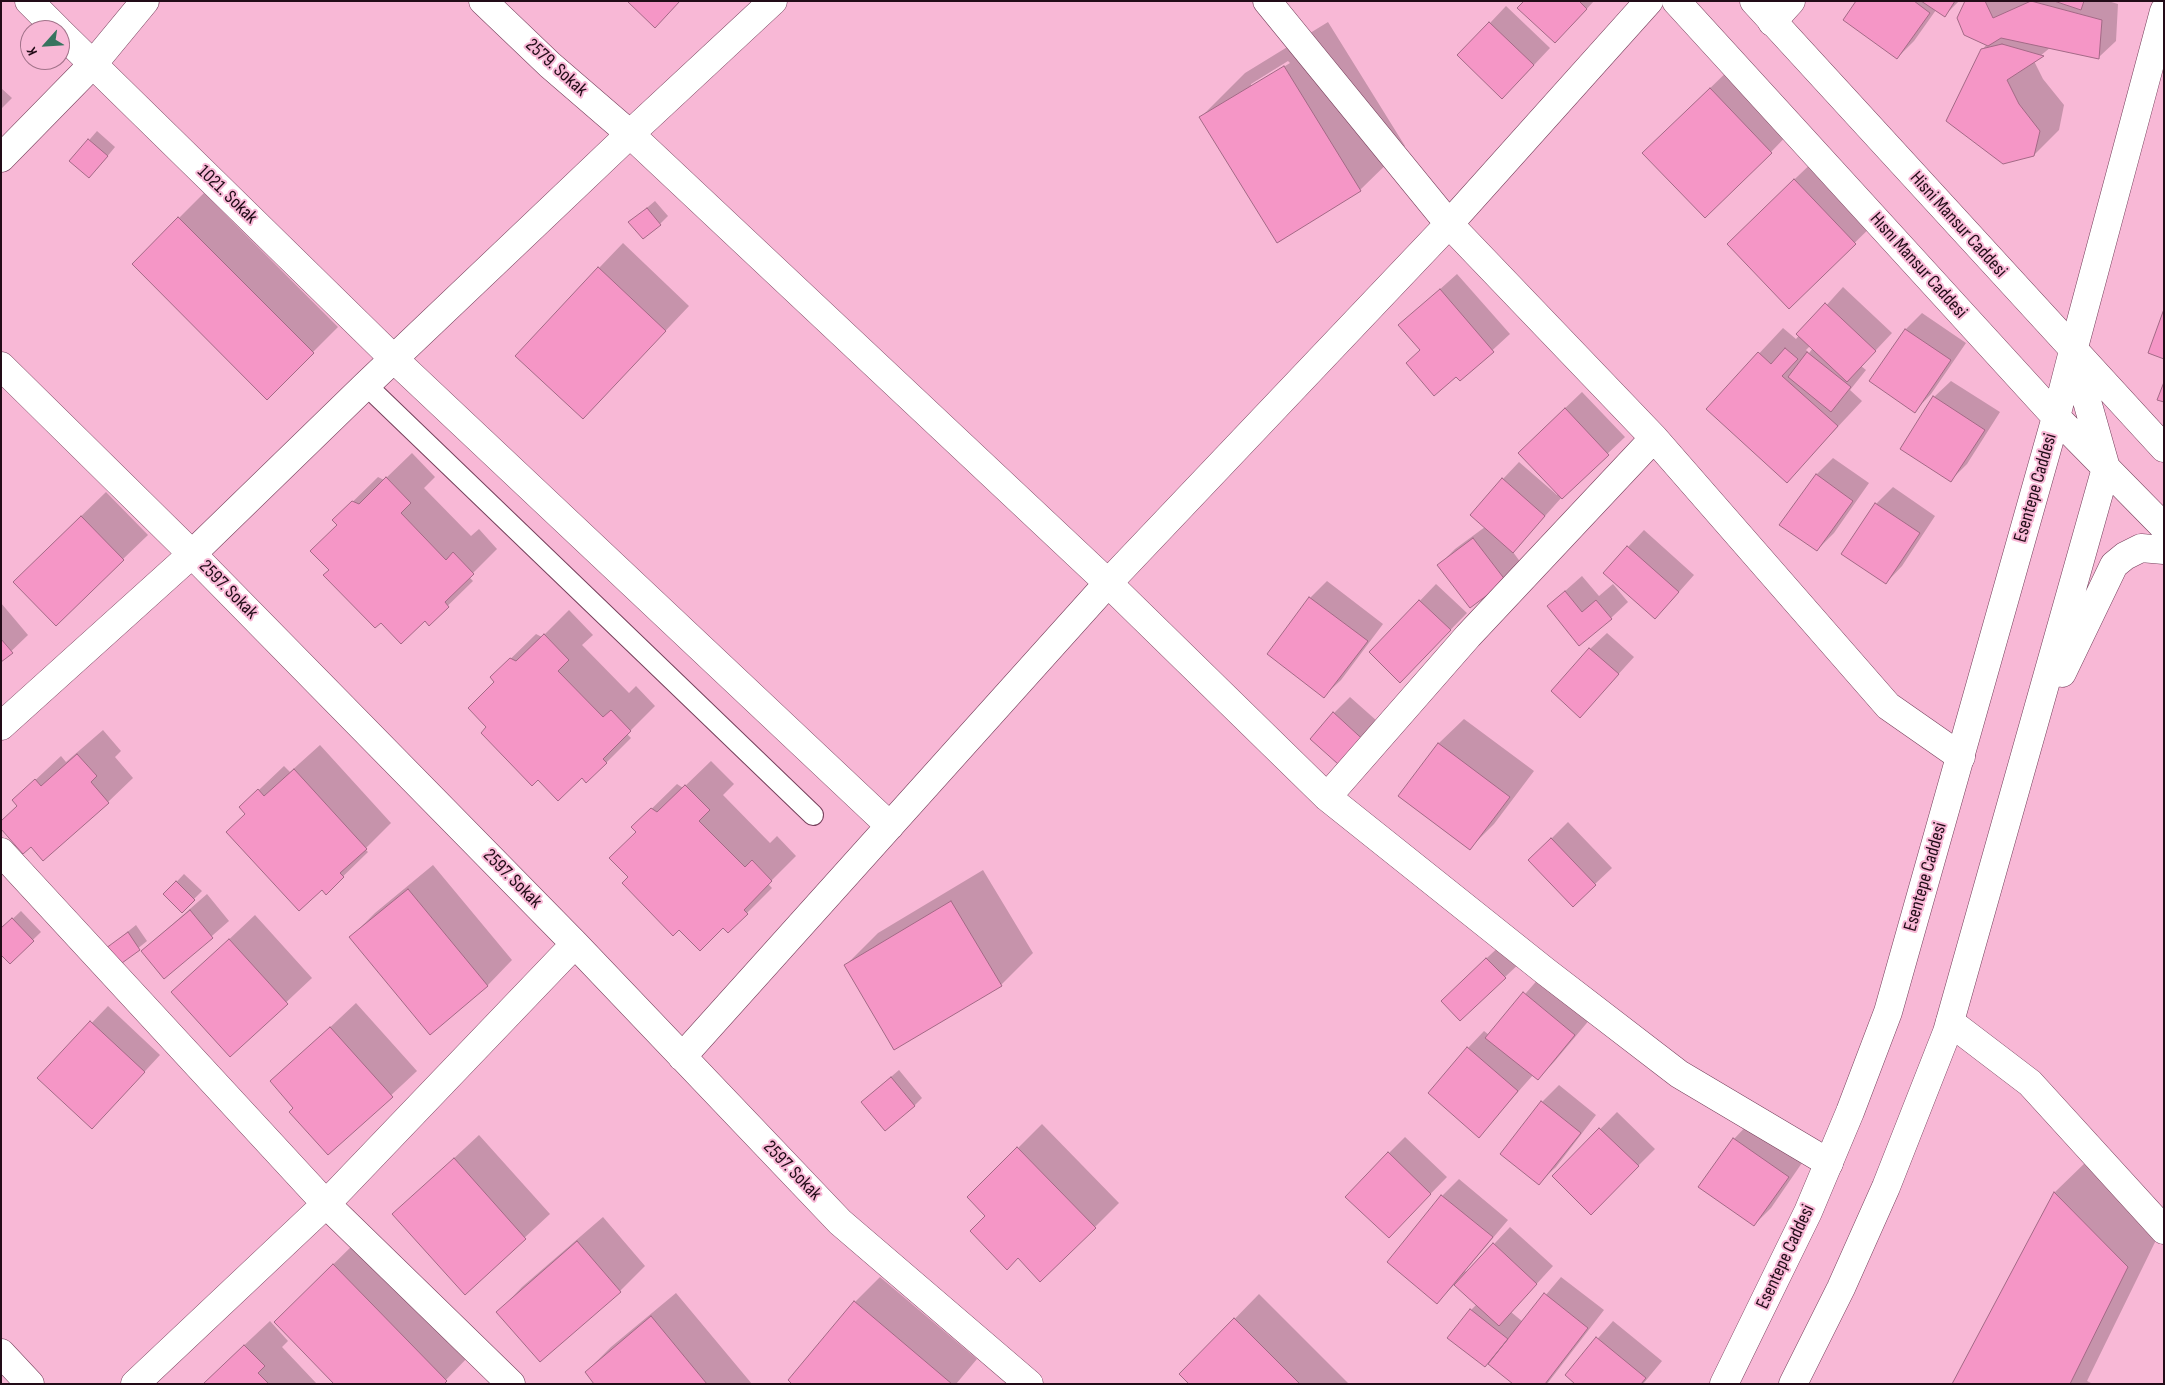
<!DOCTYPE html>
<meta charset="utf-8">
<style>
body{margin:0}
#map{position:relative;width:2165px;height:1385px;overflow:hidden;background:#f8b8d6;font-family:"Sofia Sans Condensed",sans-serif}
canvas{display:block}
.frame{position:absolute;inset:0;border:2px solid #220c18;pointer-events:none}
.north{position:absolute;left:20px;top:20px;width:50px;height:50px;box-sizing:border-box;background:#f8b8d6;border:1px solid #a2738a;border-radius:50%;rotate:244deg;font-size:14px;font-weight:700;line-height:20px;text-align:center;color:#220c18}
.north::after{content:'';display:block;margin:auto;width:18px;height:22px;background:#37745f;clip-path:polygon(50% 0,100% 100%,50% 72%,0 100%)}
</style>
<div id="map">
<canvas width="2165" height="1385"></canvas>
<div class="frame"></div>
<div class="north">K</div>
</div>
<script>
const ctx = document.querySelector('canvas').getContext('2d');
ctx.lineJoin = 'round';
function fill(path, color) {
  ctx.fillStyle = color;
  ctx.fill(path, 'evenodd');
}
function poly(rows) {
  const path = new Path2D();
  for (const r of rows) {
    path.moveTo(r[0], r[1]);
    for (let i = 2; i < r.length; i += 2) path.lineTo(r[i], r[i + 1]);
  }
  return path;
}
function strokePath(path, color, width, dash) {
  ctx.strokeStyle = color;
  ctx.lineWidth = width;
  ctx.lineCap = dash ? 'butt' : 'round';
  ctx.setLineDash(dash || []);
  ctx.stroke(path);
}
function drawText(font, color, halo, rows, align = 'center') {
  ctx.font = font + ' "Sofia Sans Condensed",sans-serif';
  ctx.lineWidth = 4;
  ctx.setLineDash([]);
  ctx.textBaseline = 'middle';
  ctx.strokeStyle = halo;
  ctx.fillStyle = color;
  for (const [text, x, y, turn = 0] of rows) {
    ctx.save();
    ctx.translate(x, y);
    ctx.rotate((+turn || 0) * Math.PI / 180);
    ctx.textAlign = isNaN(turn) ? turn : align;
    if (halo) ctx.strokeText(text, 0, 0);
    ctx.fillText(text, 0, 0);
    ctx.restore();
  }
}
const shadow = poly([
 [1525,1,1594,1,1572,25],
 [1858,1,1959,1,1945,15,1936,10,1914,41,1897,58],
 [1967,1,2108,1,2118,4,2116,41,2099,57,2051,47,2034,61,2043,79,2064,105,2059,130,2034,155,1982,50,1987,44],
 [1506,6,1550,48,1519,81,1490,23],
 [1328,22,1405,146,1360,190,1201,117,1245,73],
 [1288,61,1290,63,1251,87,1251,84],
 [1735,64,1795,127,1771,152,1669,128],
 [1,88,12,98,1,109],
 [97,131,115,147,97,169,71,161],
 [1820,155,1880,218,1789,307,1753,219],
 [204,193,338,327,267,398,133,264],
 [655,201,668,216,660,224,630,222],
 [623,243,689,306,583,418,599,268],
 [1457,274,1510,334,1460,380,1400,325],
 [1843,287,1892,333,1861,366,1866,370,1850,390,1862,401,1787,481,1708,408,1783,328,1796,339],
 [1810,346,1813,348,1809,353,1806,350],
 [1922,313,1966,343,1931,394,1915,411,1871,381,1906,329],
 [1951,381,2000,412,1967,464,1951,480,1934,397],
 [1582,392,1625,437,1562,497,1513,552,1521,563,1505,580,1439,565,1455,549,1485,527,1503,479,1519,462,1557,495,1558,494,1536,436],
 [412,453,435,477,424,488,471,536,479,529,497,549,469,577,473,581,429,624,425,620,331,570,338,524,334,520,378,477,384,480],
 [1833,458,1869,483,1834,533,1817,550,1781,525,1817,474],
 [1893,487,1935,516,1902,566,1886,583,1876,504],
 [106,492,148,535,123,559,39,557],
 [1644,530,1694,575,1671,601,1628,547],
 [1582,576,1599,596,1613,584,1628,602,1611,618,1548,606],
 [1327,581,1383,624,1341,680,1324,696,1310,598],
 [1436,584,1467,613,1417,664,1371,652],
 [1,603,28,635,1,661],
 [569,610,593,635,582,645,629,693,636,686,655,706,627,734,631,738,587,782,582,776,488,727,496,682,492,677,536,634,542,637],
 [1607,633,1634,657,1596,699,1590,649],
 [1350,697,1386,729,1363,754,1334,713],
 [1464,719,1534,771,1494,824,1469,849,1399,796,1439,743],
 [103,730,121,751,115,757,133,778,108,802,14,800,61,756,66,762],
 [320,745,391,823,365,849,368,852,326,893,241,807,284,766,290,772],
 [711,761,734,784,723,795,770,843,777,836,796,856,768,884,772,888,728,932,723,926,629,877,637,832,633,827,677,784,683,788],
 [1568,822,1612,868,1595,884,1530,860],
 [433,865,512,960,488,985,430,1033,351,937,375,913],
 [983,870,1033,953,1001,985,846,965,878,933],
 [184,874,202,891,182,911,165,894],
 [207,894,229,921,165,977,142,951],
 [21,911,41,932,10,962,1,930],
 [255,915,312,978,230,1055,173,992],
 [136,925,147,941,115,967,104,951],
 [1504,942,1522,961,1505,977,1459,984],
 [1541,976,1591,1018,1554,1062,1538,1079,1533,1075,1479,1136,1468,1048,1484,1031,1489,1035],
 [356,1003,417,1071,328,1154,295,1108,272,1082],
 [108,1006,160,1055,108,1111,39,1078],
 [899,1070,922,1098,914,1106,871,1094],
 [1559,1085,1596,1115,1556,1167,1539,1183,1542,1102],
 [1617,1112,1655,1149,1591,1213,1554,1176],
 [1750,1122,1804,1160,1771,1208,1754,1225,1734,1139],
 [1042,1124,1119,1203,1095,1227,987,1216,969,1197],
 [479,1135,550,1214,465,1293,394,1214],
 [1405,1137,1447,1177,1405,1220,1389,1153],
 [2087,1161,2159,1234,2087,1381,2093,1384,1953,1384,2055,1192],
 [1459,1179,1508,1220,1465,1271,1467,1273,1510,1227,1553,1266,1511,1312,1523,1322,1561,1277,1604,1310,1547,1384,1515,1384,1488,1362,1471,1310,1477,1304,1455,1284,1437,1302,1388,1262,1442,1196],
 [603,1217,645,1266,620,1291,498,1312,522,1287],
 [358,1240,470,1355,442,1384,300,1297],
 [880,1277,977,1359,956,1384,794,1384,790,1380,855,1302],
 [676,1293,752,1384,596,1384,586,1372,611,1347],
 [1259,1294,1349,1384,1191,1384,1181,1374],
 [270,1321,288,1341,282,1347,317,1384,203,1384],
 [1613,1321,1662,1361,1643,1384,1577,1384,1566,1375]
]);
const building = poly([
 [627,1,680,1,655,28,627,1],
 [1524,1,1579,1,1587,9,1555,43,1517,8,1524,1],
 [1856,1,1914,1,1930,13,1897,59,1843,20,1856,1],
 [1921,1,1955,1,1945,17,1921,1],
 [1965,1,1985,1,1993,18,2031,1,2102,20,2099,59,2001,38,1988,46,1964,35,1957,18,1965,1],
 [2054,1,2084,1,2081,10,2054,1],
 [1489,22,1534,65,1502,99,1457,55,1489,22],
 [2002,44,2044,56,2007,80,2019,104,2040,131,2034,156,2003,164,1946,121,1981,49,2002,44],
 [1284,66,1361,191,1277,243,1199,117,1284,66],
 [1710,88,1772,153,1705,218,1642,153,1710,88],
 [88,139,108,156,89,178,69,161,88,139],
 [1794,179,1856,244,1789,309,1727,244,1794,179],
 [647,208,661,225,643,239,628,222,647,208],
 [178,217,314,353,267,400,132,264,178,217],
 [598,267,666,331,583,419,515,356,598,267],
 [1440,289,1494,352,1460,381,1456,377,1434,396,1406,363,1420,350,1398,325,1440,289],
 [1825,303,1876,351,1847,382,1796,334,1825,303],
 [2164,309,2164,359,2148,353,2164,309],
 [1905,329,1951,360,1915,413,1869,381,1905,329],
 [1785,348,1798,359,1782,376,1838,426,1787,483,1706,409,1758,352,1771,364,1785,348],
 [1807,352,1851,387,1831,412,1788,377,1807,352],
 [2164,382,2164,402,2157,400,2164,382],
 [1933,396,1985,430,1951,482,1900,449,1933,396],
 [1565,408,1609,455,1562,499,1518,453,1565,408],
 [1816,474,1853,501,1817,551,1779,525,1816,474],
 [386,477,411,503,401,513,446,560,453,552,474,574,445,602,449,607,429,626,425,621,401,644,381,623,375,628,323,575,329,570,310,551,337,525,332,520,352,501,359,504,386,477],
 [1502,478,1545,516,1513,553,1470,515,1502,478],
 [1875,503,1920,533,1886,584,1841,554,1875,503],
 [81,516,124,560,56,626,13,582,81,516],
 [1473,538,1506,581,1470,608,1437,565,1473,538],
 [1627,546,1679,592,1655,619,1603,573,1627,546],
 [1565,591,1582,612,1596,600,1612,619,1579,646,1547,606,1565,591],
 [1309,597,1368,641,1324,698,1267,654,1309,597],
 [1419,600,1451,630,1400,683,1369,652,1419,600],
 [544,634,569,660,558,671,603,717,611,710,631,731,603,759,607,763,586,783,582,778,558,801,538,780,532,786,481,733,486,727,468,708,494,682,490,677,510,658,516,661,544,634],
 [1,639,13,653,1,662,1,639],
 [1589,648,1619,674,1580,718,1551,691,1589,648],
 [1333,712,1370,746,1347,772,1310,739,1333,712],
 [1438,743,1510,797,1470,850,1398,796,1438,743],
 [77,754,97,776,91,782,109,803,43,861,31,847,23,854,1,829,1,821,17,806,12,800,35,779,41,786,77,754],
 [294,769,367,849,340,873,344,877,326,895,322,890,299,911,226,832,245,814,239,807,258,789,264,796,294,769],
 [685,785,710,810,699,821,745,867,752,860,772,881,744,910,748,914,728,933,723,928,700,951,679,930,673,936,622,883,628,877,609,858,636,832,631,827,651,808,657,812,685,785],
 [1551,838,1596,885,1573,907,1528,860,1551,838],
 [176,881,195,900,182,913,163,894,176,881],
 [408,889,488,986,430,1035,349,937,408,889],
 [951,901,1002,986,894,1050,844,965,951,901],
 [190,910,213,938,164,979,141,951,190,910],
 [12,918,34,941,10,964,1,955,1,928,12,918],
 [128,932,140,950,115,968,102,951,128,932],
 [229,939,288,1004,230,1057,171,992,229,939],
 [1486,958,1506,978,1460,1021,1441,1001,1486,958],
 [1523,992,1575,1035,1538,1080,1485,1038,1523,992],
 [90,1021,145,1072,92,1129,37,1078,90,1021],
 [330,1027,393,1097,328,1155,289,1112,293,1108,270,1081,330,1027],
 [1467,1047,1518,1091,1479,1138,1428,1093,1467,1047],
 [891,1077,915,1106,885,1131,861,1102,891,1077],
 [1541,1101,1581,1133,1539,1185,1500,1154,1541,1101],
 [1599,1128,1639,1166,1591,1215,1552,1176,1599,1128],
 [1733,1138,1789,1177,1754,1226,1698,1187,1733,1138],
 [1017,1147,1096,1228,1040,1282,1018,1258,1007,1270,970,1231,985,1216,967,1197,1017,1147],
 [1388,1152,1431,1194,1389,1238,1345,1197,1388,1152],
 [454,1158,526,1239,465,1295,392,1214,454,1158],
 [2054,1192,2128,1267,2070,1384,1952,1384,2054,1192],
 [1441,1195,1493,1237,1437,1304,1387,1262,1441,1195],
 [577,1241,621,1292,540,1362,496,1312,577,1241],
 [1493,1243,1537,1284,1499,1326,1454,1285,1493,1243],
 [333,1264,447,1381,444,1384,334,1384,274,1322,333,1264],
 [1544,1293,1588,1328,1545,1384,1513,1384,1488,1364,1544,1293],
 [854,1301,952,1384,792,1384,788,1380,854,1301],
 [1470,1309,1508,1339,1485,1367,1447,1338,1470,1309],
 [651,1316,707,1384,594,1384,585,1372,651,1316],
 [1234,1318,1300,1384,1189,1384,1179,1374,1234,1318],
 [1596,1337,1646,1378,1641,1384,1575,1384,1565,1375,1596,1337],
 [244,1345,265,1366,258,1373,269,1384,203,1384,244,1345]
]);
const service = poly([
 [366,385,813,815]
]);
const minor = poly([
 [29,1,58,30],
 [483,1,550,65,630,134,1108,583,1327,797,1545,971,1679,1074,1829,1163],
 [1267,1,1449,224,1654,438,1888,706,1961,757],
 [1772,22,1791,1],
 [60,32,394,359,890,826],
 [1,158,93,64,145,1],
 [1,366,192,554,575,944,840,1222,1029,1384],
 [1,726,192,554,366,385,630,134,773,1],
 [1327,797,1468,636,1654,438],
 [1,852,326,1204,511,1384],
 [1950,1022,2030,1083,2164,1230],
 [682,1057,1108,583,1449,224,1649,1],
 [1,1353,30,1384],
 [135,1384,326,1204,575,944]
]);
const tertiary = poly([
 [2073,351,2164,11]
]);
const secondary = poly([
 [1676,1,2056,417,2164,527],
 [1754,1,2164,448],
 [2062,673,2114,565,2125,556,2141,548,2164,550],
 [1724,1384,1808,1212,1850,1112,1888,1012,2056,417,2073,351],
 [1793,1384,1841,1288,1886,1187,1947,1032,2106,468,2073,352]
]);
const streetNames = [
 ["2579. Sokak",556,68,42],
 ["1021. Sokak",227,195,44],
 ["Hisni Mansur Caddesi",1958,225,48],
 ["Hısnı Mansur Caddesi",1918,266,48],
 ["Esentepe Caddesi",2036,488,-74],
 ["2597. Sokak",228,590,45],
 ["Esentepe Caddesi",1926,877,-74],
 ["2597. Sokak",512,879,45],
 ["2597. Sokak",792,1171,46],
 ["Esentepe Caddesi",1786,1257,-65]
];
fill(shadow, '#0003');
fill(building, '#f596c6');
strokePath(building, '#a36986', 1);
strokePath(service, '#76405c', 22);
strokePath(minor, '#76405c', 29);
strokePath(tertiary, '#76405c', 29);
strokePath(secondary, '#76405c', 29);
strokePath(service, '#fff', 20);
strokePath(minor, '#fff', 28);
strokePath(tertiary, '#fff', 28);
strokePath(secondary, '#fff', 28);
drawText('19px', '#220c18', '#f8b8d6', streetNames);
</script>
